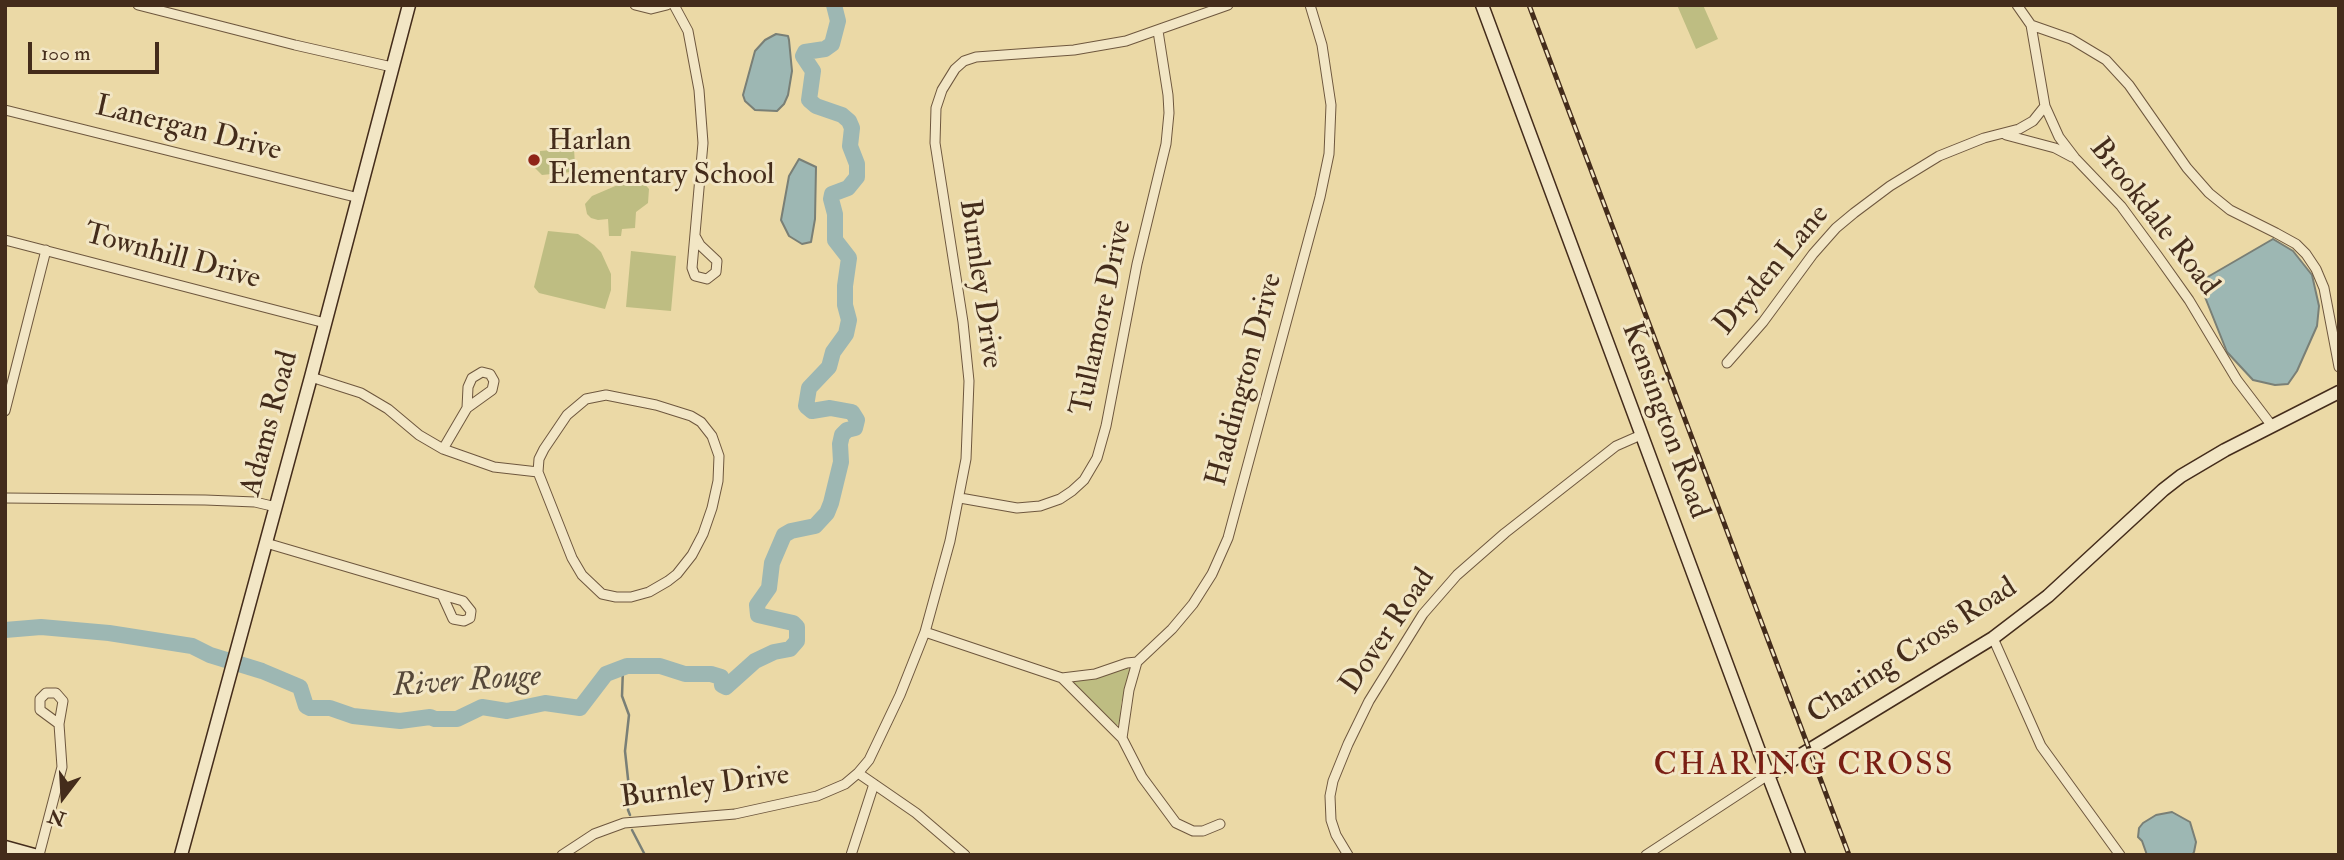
<!DOCTYPE html>
<style>
body{margin:0}
#map{position:relative;width:2344px;height:860px;overflow:hidden;background:#ebd9a6;font-family:"IM FELL Double Pica",serif}
canvas{display:block}
.frame{position:absolute;inset:0;border:7px solid #442c1b;pointer-events:none}
.north{position:absolute;left:28px;top:762px;width:70px;height:70px;-webkit-text-stroke:5px #f2e6c5;paint-order:stroke;rotate:197deg;font-size:19px;font-weight:700;line-height:28px;text-align:center;color:#442c1b}
.north::after{content:'';display:block;margin:auto;width:24px;height:32px;background:#442c1b;clip-path:polygon(50% 0,100% 100%,50% 72%,0 100%)}
.scale{position:absolute;left:28px;top:42px;width:131px;height:32px;box-sizing:border-box;border:4px solid #442c1b;border-top:0;padding-left:9px;font-size:21px;line-height:24px;white-space:nowrap;color:#442c1b;-webkit-text-stroke:5px #f2e6c5;paint-order:stroke}
</style>
<div id="map">
<canvas width="2344" height="860"></canvas>
<div class="frame"></div>
<div class="north">N</div>
<div class="scale">100 m</div>
</div>
<script>
const ctx = document.querySelector('canvas').getContext('2d');
ctx.lineJoin = 'round';
function fill(path, color) {
  ctx.fillStyle = color;
  ctx.fill(path, 'evenodd');
}
function poly(rows) {
  const path = new Path2D();
  for (const r of rows) {
    path.moveTo(r[0], r[1]);
    for (let i = 2; i < r.length; i += 2) path.lineTo(r[i], r[i + 1]);
  }
  return path;
}
function strokePath(path, color, width, dash) {
  ctx.strokeStyle = color;
  ctx.lineWidth = width;
  ctx.lineCap = dash ? 'butt' : 'round';
  ctx.setLineDash(dash || []);
  ctx.stroke(path);
}
function drawText(font, color, halo, rows, align = 'center') {
  ctx.font = font + ' "IM FELL Double Pica",serif';
  ctx.lineWidth = 6;
  ctx.setLineDash([]);
  ctx.textBaseline = 'middle';
  ctx.strokeStyle = halo;
  ctx.fillStyle = color;
  for (const [text, x, y, turn = 0] of rows) {
    ctx.save();
    ctx.translate(x, y);
    ctx.rotate((+turn || 0) * Math.PI / 180);
    ctx.textAlign = isNaN(turn) ? turn : align;
    if (halo) ctx.strokeText(text, 0, 0);
    ctx.fillText(text, 0, 0);
    ctx.restore();
  }
}
const green = poly([
 [1677,5,1703,5,1718,39,1696,49],
 [574,148,575,166,571,172,542,175,535,168,534,157,540,156,540,151],
 [634,178,640,179,649,189,648,203,636,212,635,228,622,229,621,236,609,236,608,219,598,220,591,218,587,214,585,204,592,196],
 [548,231,578,234,594,245,601,252,611,274,611,290,605,309,539,293,534,287],
 [631,251,676,256,671,311,626,307],
 [1127,668,1130,670,1121,704,1120,724,1114,726,1073,685,1073,682,1107,675]
]);
const water = poly([
 [776,34,788,36,789,40,792,71,788,95,784,104,777,111,755,110,745,101,743,95,755,51,765,40,776,34],
 [799,159,816,167,815,219,811,242,802,244,789,236,781,220,789,176,799,159],
 [2273,239,2293,251,2312,275,2319,306,2317,326,2297,371,2288,384,2275,385,2253,380,2227,352,2199,282,2273,239],
 [2172,812,2190,822,2196,842,2194,852,2192,855,2147,855,2142,841,2138,837,2139,828,2143,823,2156,815,2172,812]
]);
const stream = poly([
 [623,668,622,696,629,715,625,751,629,788,628,810,630,815],
 [632,830,645,855]
]);
const river = poly([
 [5,630,41,627,109,633,192,646,210,655,262,671,300,687,306,706,310,708,330,708,353,716,400,721,430,717,435,719,457,719,482,707,507,711,545,703,580,708,606,674,627,666,660,666,685,674,711,674,721,677,722,685,726,687,755,661,774,652,790,649,797,641,797,627,793,623,758,615,757,605,769,588,772,563,784,535,791,531,815,526,827,513,831,503,841,462,840,444,842,435,847,430,855,428,857,420,852,412,830,408,812,411,806,406,809,388,829,367,833,352,846,334,849,320,845,305,845,286,849,258,835,240,835,214,831,199,832,194,848,188,857,177,857,164,850,146,852,128,849,121,842,115,816,106,809,100,813,71,803,56,805,52,825,49,832,44,838,21,834,5]
]);
const street = poly([
 [138,5,295,45,392,67],
 [635,5,651,9,667,5],
 [674,5,688,31,699,90,703,143,692,268,695,276,707,279,716,272,717,261,700,245,695,236],
 [2017,5,2031,25,2045,106,2059,137,2075,158,2121,206,2157,255,2189,300,2237,380,2272,426],
 [2031,25,2071,39,2106,60,2129,85,2187,168,2209,193,2230,210,2276,233,2296,244,2306,254,2316,269,2324,288,2339,367],
 [5,110,359,198],
 [2006,135,2055,148,2072,157],
 [5,240,325,323],
 [1727,363,1763,322,1813,254,1836,228,1854,213,1890,186,1939,156,1984,138,2019,129,2033,121,2045,106],
 [311,377,361,393,388,409,419,435,443,449,494,467,538,472],
 [606,395,656,405,691,416,701,422,712,436,719,456,718,481,712,508,703,534,692,555,677,574,668,581,649,592,631,597,616,597,602,594,582,575,572,558,538,472,539,459,544,449,567,415,586,399,606,395],
 [5,411,46,250],
 [443,449,467,408,492,390,494,381,490,374,482,372,472,378,468,387,467,408],
 [5,498,205,500,255,502,276,507],
 [960,498,1017,508,1040,506,1060,499,1072,491,1084,480,1097,458,1106,426,1137,264,1166,144,1169,113,1168,95,1158,31],
 [266,543,463,601,471,611,470,618,464,621,453,619,443,597],
 [925,632,1062,678,1095,674,1127,663,1137,662],
 [1993,638,2041,746,2120,855],
 [1062,678,1122,738,1142,777,1176,823,1193,831,1203,831,1220,824],
 [1122,738,1129,690,1137,662,1172,629,1193,604,1212,574,1228,538,1320,197,1329,154,1331,105,1322,45,1310,5],
 [858,773,916,813,965,855],
 [39,855,62,767,59,724,63,701,56,693,46,693,40,699,40,710,59,724],
 [562,855,594,834,624,823,735,814,817,796,845,784,858,773,869,760,900,695,925,632,950,541,966,459,969,381,963,322,935,143,936,108,942,90,955,69,964,61,976,57,1074,50,1126,41,1228,5],
 [851,855,874,784],
 [1348,855,1336,835,1331,820,1330,796,1333,781,1348,744,1369,701,1423,614,1457,575,1505,533,1616,446,1641,435],
 [1646,855,1768,775]
]);
const secondary = poly([
 [1482,5,1768,775,1799,855],
 [1768,775,1993,638,2048,596,2163,490,2181,476,2225,450,2339,392],
 [5,847,34,855],
 [181,855,311,377,409,5]
]);
const rail = poly([
 [1529,5,1849,855]
]);
const markers = [
 [534,160,7,"#8f2418"]
];
const streetNames = [
 ["Lanergan Drive",188,130,14],
 ["Brookdale Road",2153,218,52],
 ["Townhill Drive",172,258,15],
 ["Dryden Lane",1773,271,-50],
 ["Burnley Drive",979,284,82],
 ["Tullamore Drive",1103,318,-78],
 ["Haddington Drive",1246,380,-75],
 ["Kensington Road",1664,421,70],
 ["Adams Road",271,424,-75],
 ["Dover Road",1389,632,-56],
 ["Charing Cross Road",1913,652,-33],
 ["Burnley Drive",705,788,-8]
];
const poiNames = [
 ["Harlan",548,143],
 ["Elementary School",548,177]
];
const waterNames = [
 ["River Rouge",467,683,-4]
];
const neighbourhoodNames = [
 ["CHARING CROSS",1804,767]
];
fill(green, '#bebd82');
fill(water, '#9db7b3');
strokePath(water, '#797f76', 2);
strokePath(stream, '#797f76', 2.5);
strokePath(river, '#9db7b3', 16);
strokePath(street, '#6e573e', 11);
strokePath(secondary, '#442c1b', 15);
strokePath(street, '#f2e6c5', 9);
strokePath(secondary, '#f2e6c5', 12);
strokePath(rail, '#442c1b', 5);
strokePath(rail, '#f2e6c5', 2.5, [8]);
for (const [x, y, r, color] of markers) {
  const dot = new Path2D();
  dot.arc(x, y, r, 0, 2 * Math.PI);
  ctx.fillStyle = color;
  ctx.fill(dot);
  strokePath(dot, '#f2e6c5', 2.5);
}
drawText('30px', '#442c1b', '#f2e6c5', streetNames);
drawText('30px', '#442c1b', '#f2e6c5', poiNames, 'left');
drawText('italic 32px', '#564839', '#f2e6c5', waterNames);
ctx.letterSpacing = '2px';
drawText('32px', '#7a1f14', '#f2e6c5', neighbourhoodNames);
ctx.letterSpacing = '0px';
</script>
